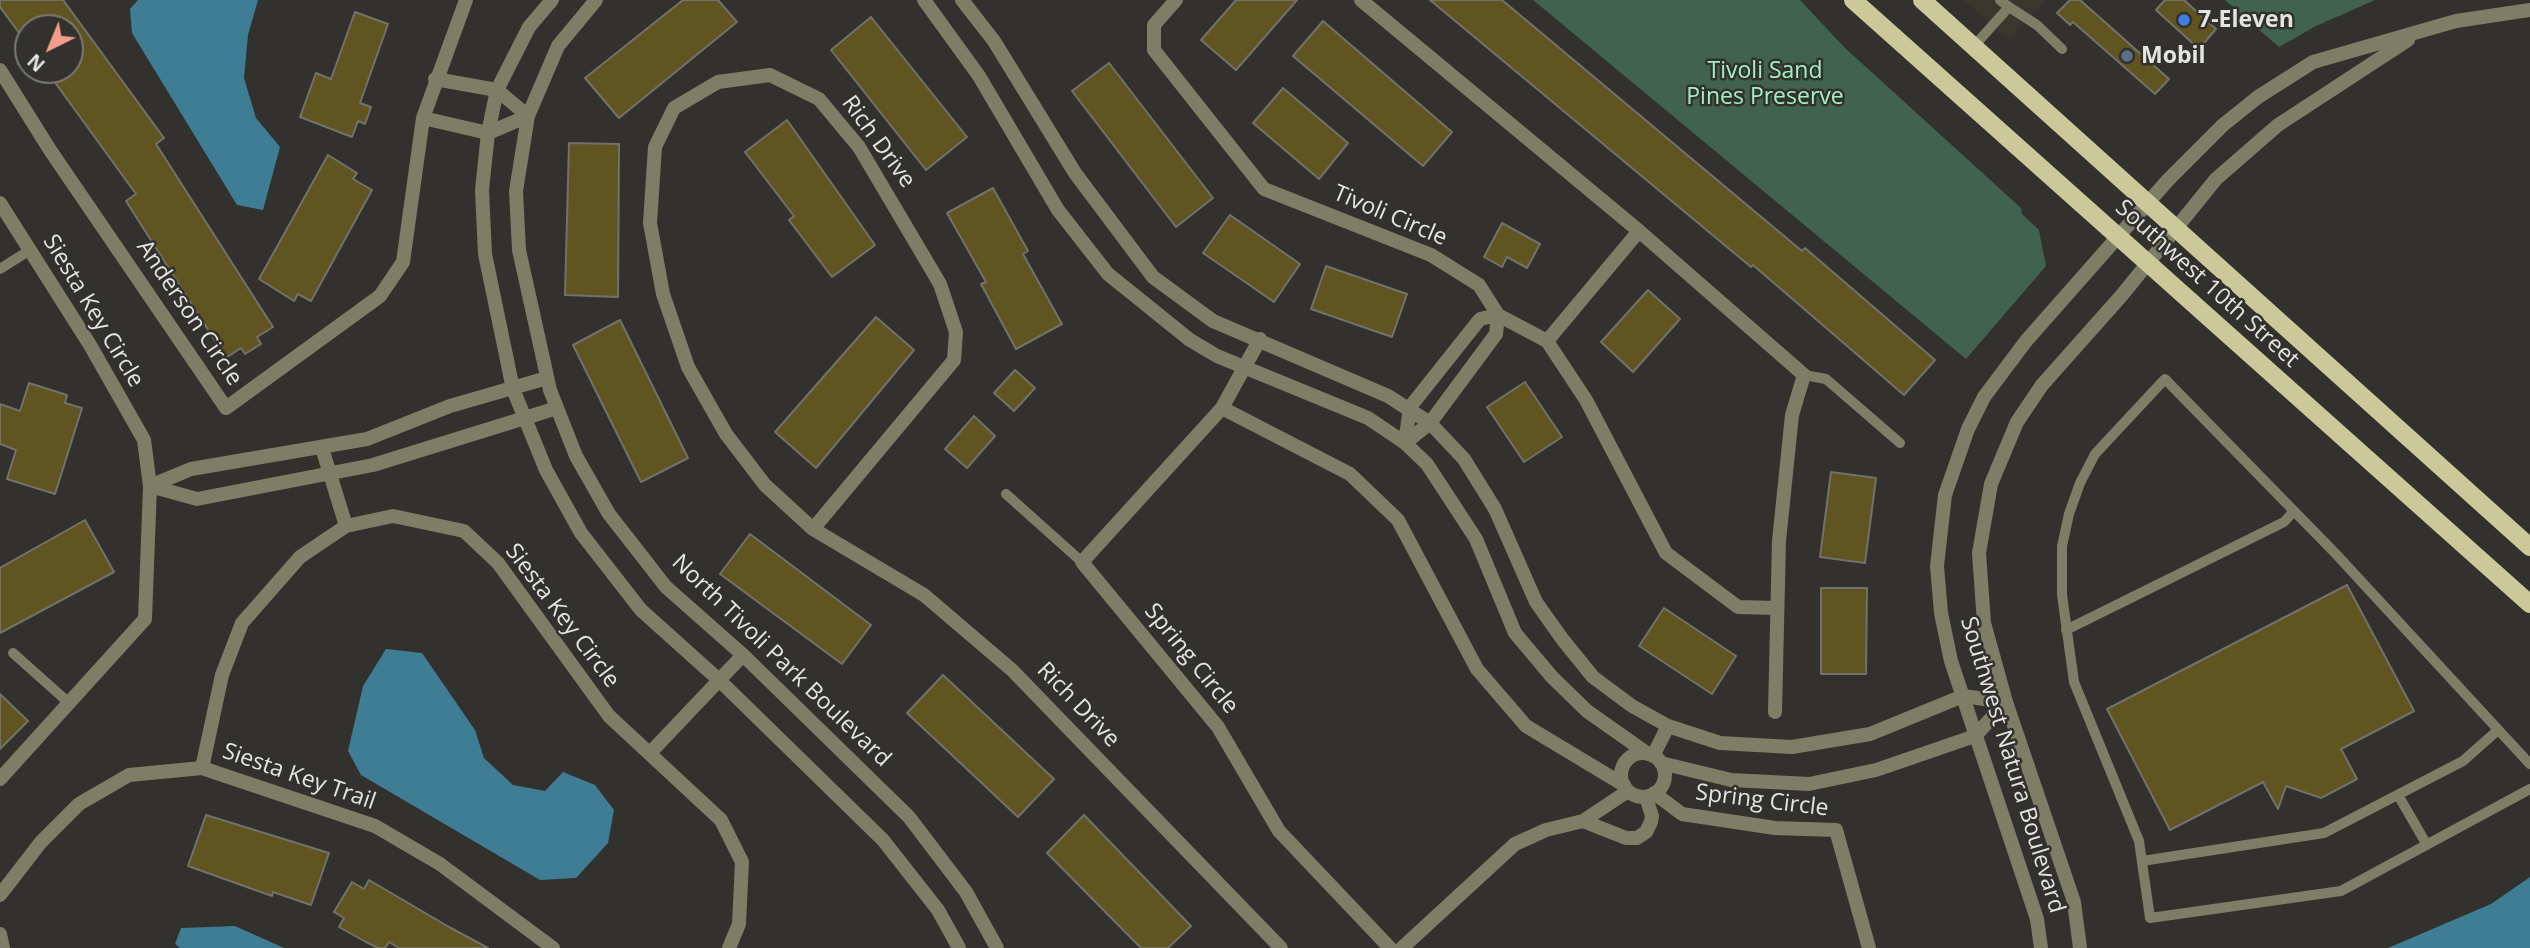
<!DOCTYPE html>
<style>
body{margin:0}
#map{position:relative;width:2530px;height:948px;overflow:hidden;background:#32312e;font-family:"Open Sans",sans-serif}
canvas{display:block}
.north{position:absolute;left:14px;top:14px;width:70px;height:70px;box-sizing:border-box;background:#32312e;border:2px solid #797976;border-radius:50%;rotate:223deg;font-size:19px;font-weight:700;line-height:28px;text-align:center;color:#e4e4e1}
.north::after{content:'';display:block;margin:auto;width:24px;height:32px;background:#f49e8a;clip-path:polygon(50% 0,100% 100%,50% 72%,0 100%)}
</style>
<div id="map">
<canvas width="2530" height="948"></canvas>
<div class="north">N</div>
</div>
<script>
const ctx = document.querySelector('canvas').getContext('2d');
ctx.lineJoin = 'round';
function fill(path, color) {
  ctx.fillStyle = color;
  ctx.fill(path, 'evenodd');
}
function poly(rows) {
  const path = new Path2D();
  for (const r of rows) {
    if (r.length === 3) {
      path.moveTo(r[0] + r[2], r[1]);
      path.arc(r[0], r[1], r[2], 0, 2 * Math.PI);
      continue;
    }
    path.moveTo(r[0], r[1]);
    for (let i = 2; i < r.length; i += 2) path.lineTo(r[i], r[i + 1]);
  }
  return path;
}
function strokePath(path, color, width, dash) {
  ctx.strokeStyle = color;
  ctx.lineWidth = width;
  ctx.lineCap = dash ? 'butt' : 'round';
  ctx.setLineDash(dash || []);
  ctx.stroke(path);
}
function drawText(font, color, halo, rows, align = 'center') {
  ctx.font = font + ' "Open Sans",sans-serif';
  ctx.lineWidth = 5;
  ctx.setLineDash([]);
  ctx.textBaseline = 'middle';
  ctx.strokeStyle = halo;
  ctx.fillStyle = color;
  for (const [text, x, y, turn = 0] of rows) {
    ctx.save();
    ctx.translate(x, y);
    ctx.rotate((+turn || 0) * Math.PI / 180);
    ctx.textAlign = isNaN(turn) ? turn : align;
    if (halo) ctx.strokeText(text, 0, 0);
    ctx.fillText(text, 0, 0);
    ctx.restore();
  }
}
const built = poly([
 [1963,0,2046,0,2009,41]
]);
const green = poly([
 [1533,0,1800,0,1844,47,2021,208,2022,214,2039,230,2046,266,1966,359],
 [2225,0,2375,0,2316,26,2279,47]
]);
const water = poly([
 [138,0,258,0,248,35,244,78,256,118,280,147,263,210,237,205,132,33,130,9],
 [386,649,422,653,475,730,484,758,513,785,545,791,563,772,595,785,614,810,608,843,576,878,540,880,361,775,348,751,363,686],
 [2530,877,2530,948,2388,948,2491,904],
 [235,926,284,948,180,948,175,944,181,928]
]);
const building = poly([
 [0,0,63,0,164,138,156,144,273,327,257,337,261,344,245,354,241,348,226,358,126,201,136,194,46,70,70,70,70,28,28,28,28,45,0,7,0,0],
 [683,0,718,0,737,22,619,118,585,78,683,0],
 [1236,0,1297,0,1236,70,1201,40,1236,0],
 [1430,0,1502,0,1802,251,1805,248,1935,360,1904,395,1753,265,1751,267,1430,0],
 [2070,0,2080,0,2169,79,2155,94,2073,22,2070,25,2057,13,2070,0],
 [2165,0,2184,0,2216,29,2199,49,2156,10,2165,0],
 [355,12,388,24,360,103,371,107,365,124,358,121,352,137,300,117,316,73,331,79,355,12],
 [871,17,967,137,926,170,831,50,871,17],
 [1323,21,1452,132,1423,166,1293,56,1323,21],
 [1109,63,1213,198,1176,227,1072,91,1109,63],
 [1283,88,1348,143,1319,179,1253,123,1283,88],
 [787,120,875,245,832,277,789,220,794,216,745,152,787,120],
 [569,143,619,144,618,297,565,295,569,143],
 [328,155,357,173,353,179,372,190,311,301,298,294,294,301,259,279,328,155],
 [993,188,1028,251,1023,254,1062,324,1016,349,981,284,986,282,947,213,993,188],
 [1230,215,1300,264,1274,302,1203,253,1230,215],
 [1502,223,1540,244,1527,268,1507,257,1502,267,1484,257,1502,223],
 [1326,266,1407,294,1392,337,1311,309,1326,266],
 [1648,290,1680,319,1633,372,1601,342,1648,290],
 [876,317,914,350,816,468,775,432,876,317],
 [620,320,688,458,641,482,573,345,620,320],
 [1015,370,1035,388,1014,411,994,393,1015,370],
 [1525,382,1562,437,1524,462,1487,407,1525,382],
 [29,383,67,395,65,403,82,408,55,494,7,479,16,450,0,444,0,404,20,411,29,383],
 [974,416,995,436,967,468,945,449,974,416],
 [1831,472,1876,478,1865,563,1820,557,1831,472],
 [85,520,114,572,0,633,0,568,85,520],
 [750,534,871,625,842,664,720,574,750,534],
 [2347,585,2414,711,2341,749,2357,779,2321,798,2286,786,2278,809,2263,782,2170,830,2107,709,2347,585],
 [1821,588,1867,588,1866,674,1821,674,1821,588],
 [1664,608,1736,656,1712,694,1639,646,1664,608],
 [943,675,1054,779,1018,817,907,713,943,675],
 [0,694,28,721,0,749,0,694],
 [206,815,329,853,311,905,273,892,272,896,188,866,206,815],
 [1084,815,1191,926,1168,948,1141,948,1047,853,1084,815],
 [369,880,449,927,488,948,399,948,389,942,385,948,378,948,366,942,339,927,344,918,334,912,352,882,364,889,369,880]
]);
const service = poly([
 [2009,7,2037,25,2062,49],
 [1974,46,2009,7,2000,0],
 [0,269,30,250],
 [1804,375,1826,379,1900,443],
 [1006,494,1082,562],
 [2066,630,2284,522,2294,511],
 [13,653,69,703],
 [2530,764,2335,553,2165,379,2095,454,2080,483,2069,514,2062,546,2062,595,2074,682,2139,841,2150,918,2341,891,2530,789],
 [2398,795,2427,845],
 [2142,861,2324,833,2463,761,2498,730]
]);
const minor = poly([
 [552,0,529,27,497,90,488,133,482,190,485,254,513,389,546,470,581,533,641,610,719,680,883,840,938,910,959,948],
 [596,0,558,46,528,116,516,191,519,250,550,390,576,456,609,514,666,587,743,655,909,817,966,892,997,948],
 [924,0,979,76,1058,210,1108,274,1190,340,1217,356,1368,418,1405,443,1427,464,1476,539,1515,633,1552,677,1587,711,1648,754],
 [962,0,994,41,1075,173,1153,277,1213,321,1388,396,1430,423,1464,459,1495,509,1536,602,1563,640,1593,677,1632,706,1668,726,1720,743,1792,747,1870,734,1963,696,2006,702],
 [1176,0,1154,25,1154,50,1264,189,1431,255,1479,285,1498,315,1547,341,1586,400,1666,553,1738,607,1776,608],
 [1361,0,1639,231,1804,375,1792,415,1779,541,1775,712],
 [0,70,50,150,226,408,380,296,403,262,423,118,466,0],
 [770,75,819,99,859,147,940,284,956,332,954,360,813,529,765,485,726,434,688,367,663,294,650,223,655,147,674,108,718,82,770,75],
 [423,118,488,133,528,116,497,90,435,79],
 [0,203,90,345,144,440,150,486,145,619,0,779],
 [1498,315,1496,334,1430,423,1405,443,1410,407,1480,319,1498,315],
 [1547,341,1639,231],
 [1222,408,1260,339],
 [322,448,346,526],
 [150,486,197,499,373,465,557,408],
 [150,486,191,469,367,439,450,406,547,378],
 [813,529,924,595,1012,670,1281,948],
 [650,753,743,655],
 [1643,775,22],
 [1653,756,1668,726],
 [1661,763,1731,780,1809,784,1876,770,1975,736,2006,702],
 [202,768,222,675,242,623,300,557,346,526,393,516,464,531,498,563,609,716,721,820,742,862,739,924,729,948],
 [1654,793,1682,814,1775,828,1836,830,1869,948],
 [1583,821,1626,838,1637,838,1646,832,1651,822,1652,816,1646,797],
 [0,895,41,842,79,804,129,775,202,768,375,826,440,864,553,948],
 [0,934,3,948],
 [1390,948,1279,831,1218,727,1082,562,1222,408,1350,474,1398,520,1477,669,1526,726,1624,785],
 [1402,948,1515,844,1546,830,1583,821,1628,791]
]);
const tertiary = poly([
 [2041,948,2037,919,1951,661,1941,613,1937,566,1945,495,1968,429,1984,397,2026,341,2168,180,2223,125,2258,97,2313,62,2456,21,2530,10],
 [2080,948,2074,902,2006,702,1984,623,1979,553,1991,484,2017,422,2042,385,2122,295,2216,179,2278,125,2408,40]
]);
const primary = poly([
 [1853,0,2530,604],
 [1922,0,2530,547]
]);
const markers = [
 [2184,20,7,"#3f7fe0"],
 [2127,56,7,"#5c6f8a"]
];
const poiNames = [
 ["7-Eleven",2198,20],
 ["Mobil",2141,56]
];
const parkNames = [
 ["Tivoli Sand",1765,71],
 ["Pines Preserve",1765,97]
];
const streetNames = [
 ["Rich Drive",878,142,54],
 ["Tivoli Circle",1390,216,23],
 ["Southwest 10th Street",2207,284,42],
 ["Siesta Key Circle",93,311,59],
 ["Anderson Circle",189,313,56],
 ["Siesta Key Circle",562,616,53],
 ["Spring Circle",1191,659,51],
 ["North Tivoli Park Boulevard",781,661,44],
 ["Rich Drive",1078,705,46],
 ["Southwest Natura Boulevard",2012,765,73],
 ["Siesta Key Trail",299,777,19],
 ["Spring Circle",1762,801,7]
];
fill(built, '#39372d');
fill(green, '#41624f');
fill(water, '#3e7d94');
fill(building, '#605520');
strokePath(building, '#72716c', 2);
strokePath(service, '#7e7d66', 10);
strokePath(minor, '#7e7d66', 14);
strokePath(tertiary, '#7e7d66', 14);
strokePath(primary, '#cbc899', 18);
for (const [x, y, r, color] of markers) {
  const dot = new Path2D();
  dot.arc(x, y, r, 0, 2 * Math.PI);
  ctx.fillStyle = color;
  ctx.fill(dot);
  strokePath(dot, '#32312e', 2.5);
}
drawText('bold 23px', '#e4e4e1', '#32312e', poiNames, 'left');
drawText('23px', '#a0f2c3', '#32312e', parkNames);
drawText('23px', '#e4e4e1', '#32312e', streetNames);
</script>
